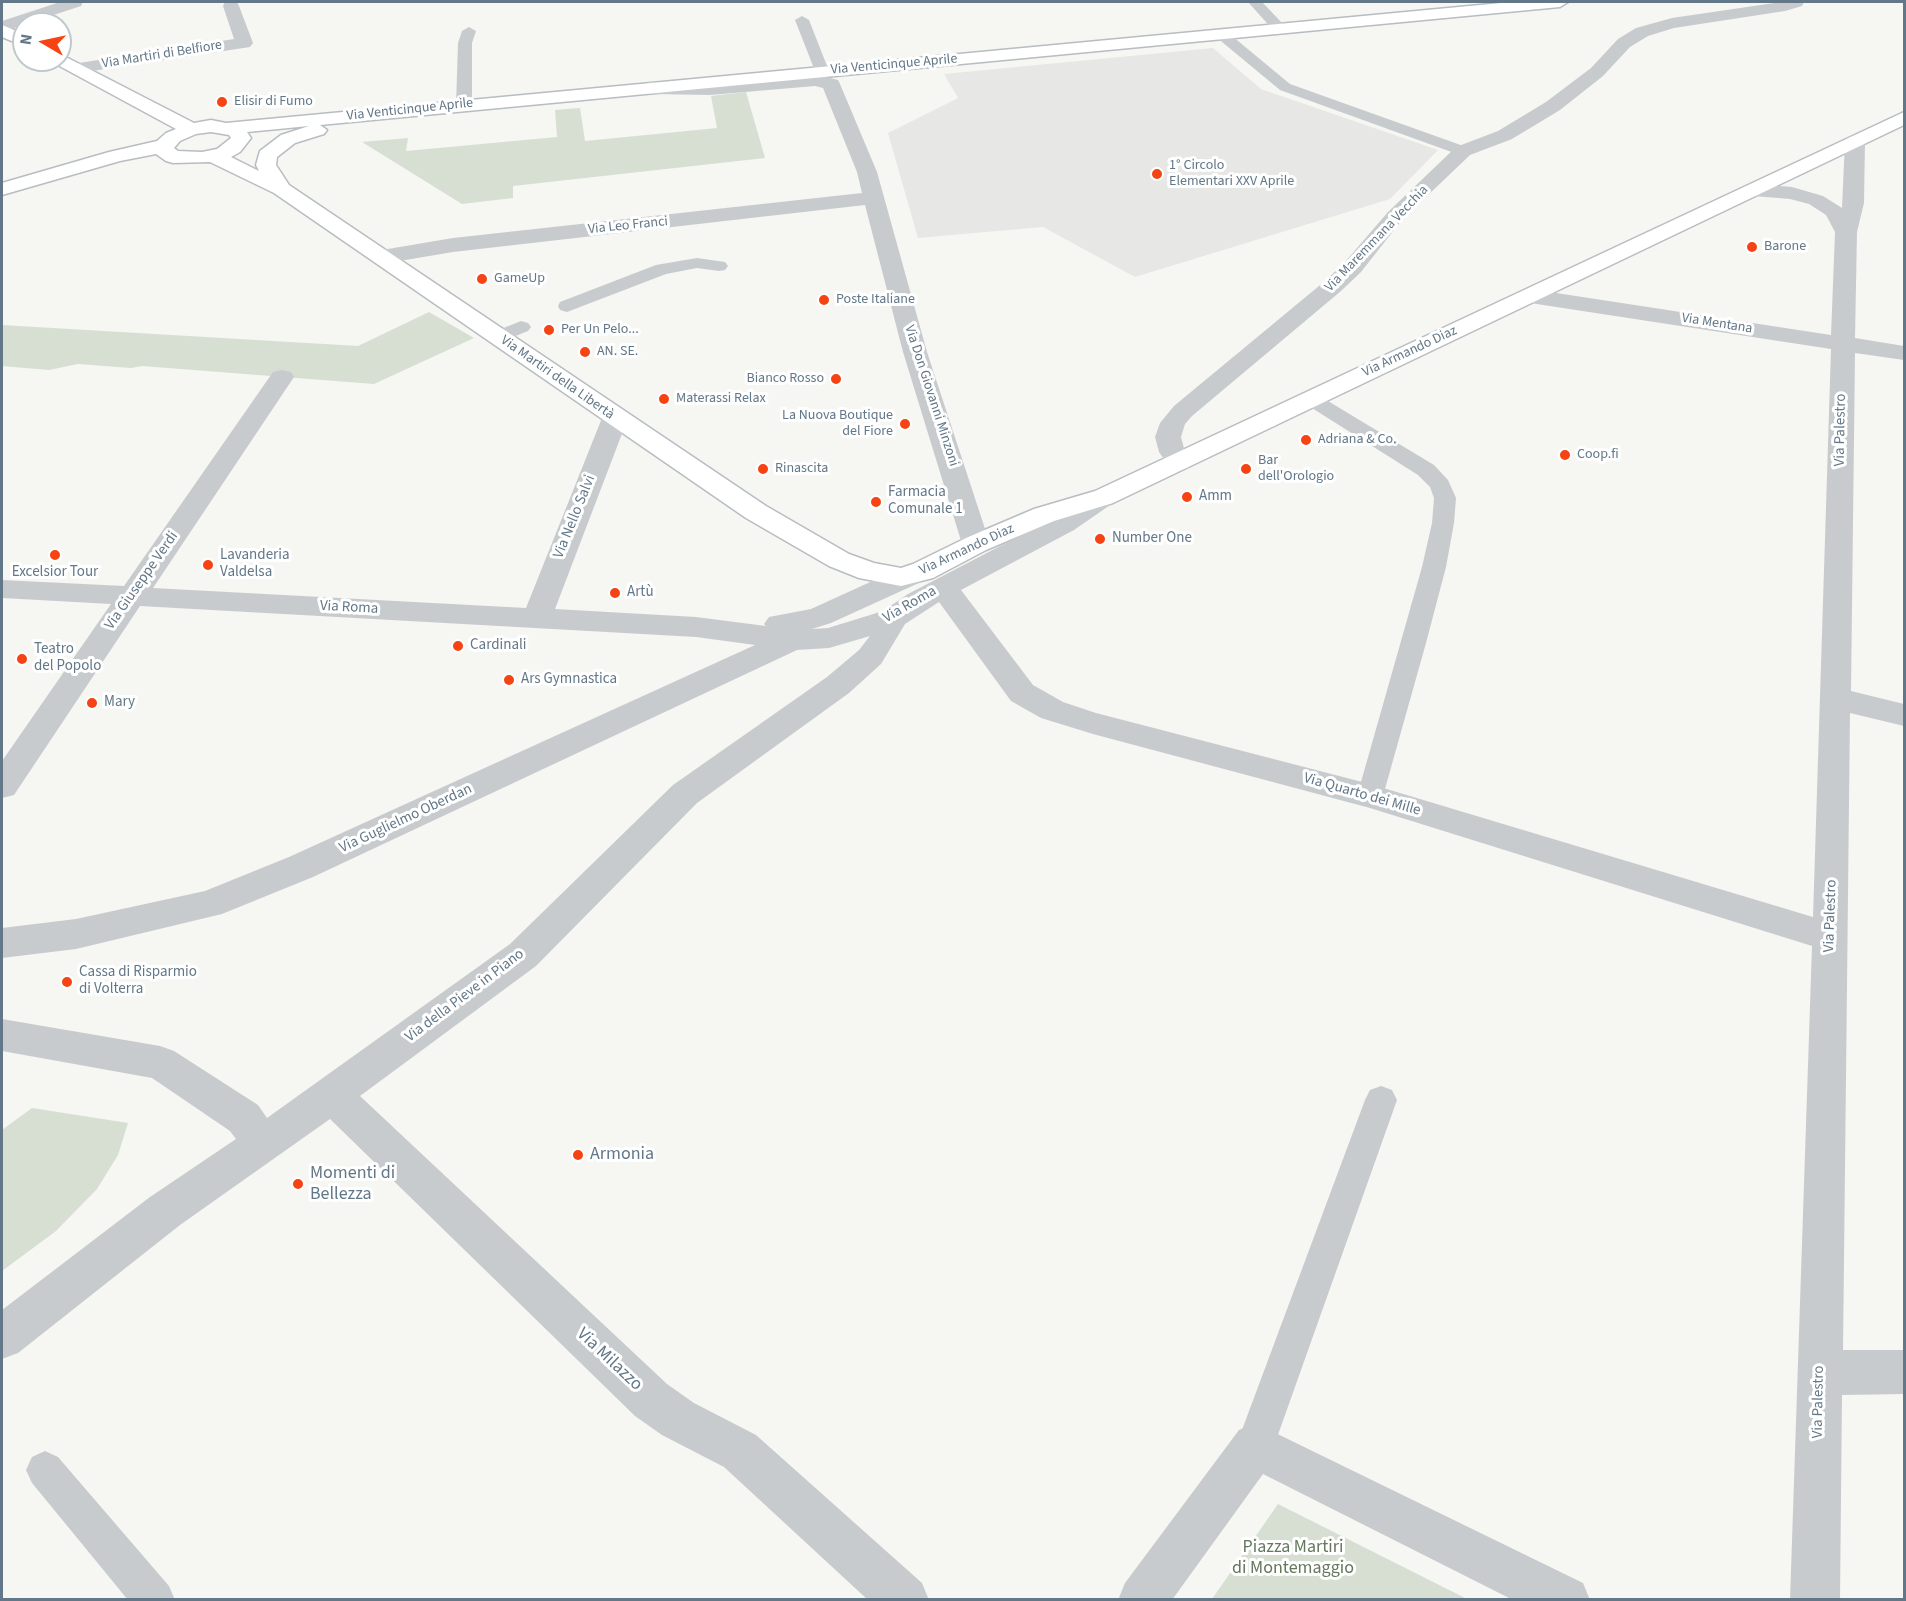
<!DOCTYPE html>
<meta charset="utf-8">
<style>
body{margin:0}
#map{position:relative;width:1906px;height:1601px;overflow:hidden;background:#f6f6f2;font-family:"Source Sans 3",sans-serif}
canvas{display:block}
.frame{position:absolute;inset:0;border:3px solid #627787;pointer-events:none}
.north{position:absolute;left:12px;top:12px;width:60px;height:60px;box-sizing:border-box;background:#fff;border:2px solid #c0c9cf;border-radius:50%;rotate:279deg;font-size:16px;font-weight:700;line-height:24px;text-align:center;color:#627787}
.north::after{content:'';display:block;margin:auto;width:21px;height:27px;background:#f64313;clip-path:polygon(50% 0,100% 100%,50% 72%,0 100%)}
</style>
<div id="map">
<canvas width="1906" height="1601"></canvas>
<div class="frame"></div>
<div class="north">N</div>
</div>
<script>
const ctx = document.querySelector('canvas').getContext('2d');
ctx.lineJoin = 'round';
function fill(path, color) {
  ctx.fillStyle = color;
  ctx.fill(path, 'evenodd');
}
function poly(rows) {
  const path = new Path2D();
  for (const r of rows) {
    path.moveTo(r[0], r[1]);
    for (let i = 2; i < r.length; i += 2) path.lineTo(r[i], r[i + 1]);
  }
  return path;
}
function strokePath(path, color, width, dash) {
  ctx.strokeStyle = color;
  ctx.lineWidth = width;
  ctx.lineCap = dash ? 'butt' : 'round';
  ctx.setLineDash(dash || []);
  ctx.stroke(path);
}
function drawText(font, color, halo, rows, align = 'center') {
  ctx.font = font + ' "Source Sans 3",sans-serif';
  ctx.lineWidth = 6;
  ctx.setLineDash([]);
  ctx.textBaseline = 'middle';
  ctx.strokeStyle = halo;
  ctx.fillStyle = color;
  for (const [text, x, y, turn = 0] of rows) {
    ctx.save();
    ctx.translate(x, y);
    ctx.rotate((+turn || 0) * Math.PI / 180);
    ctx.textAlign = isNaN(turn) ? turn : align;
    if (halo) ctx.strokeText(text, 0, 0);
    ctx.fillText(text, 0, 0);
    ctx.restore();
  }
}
const built = poly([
 [1213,48,1261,89,1438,150,1390,199,1135,277,1043,227,918,238,888,133,958,98,944,74]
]);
const green = poly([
 [746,92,765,158,513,186,513,198,462,204,362,142,408,138,406,151,557,137,555,110,580,108,585,141,717,128,711,96],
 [429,312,474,338,374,384,142,366,131,368,78,364,49,370,2,366,2,325,358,346],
 [32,1108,128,1123,118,1155,97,1189,56,1231,2,1271,2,1130],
 [1278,1504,1467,1599,1212,1599]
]);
const lane = poly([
 [1248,2,1262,2,1284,25,1286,28,1284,31,1274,31,1248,2],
 [802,16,809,20,829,71,827,74,817,74,815,71,795,20,802,16],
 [469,27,476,31,472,43,472,105,464,110,456,105,458,43,462,31,469,27],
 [1221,30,1226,31,1290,84,1469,148,1471,151,1463,156,1457,154,1280,90,1216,37,1214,34,1216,31,1221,30],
 [697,258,725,262,728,266,725,270,719,271,697,268,666,274,567,312,560,310,558,306,560,302,656,265,697,258],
 [521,321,528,323,531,327,528,331,498,343,491,341,488,337,491,333,521,321],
 [1311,393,1318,395,1434,465,1448,480,1456,498,1454,523,1446,567,1426,643,1383,796,1380,803,1370,806,1360,803,1357,796,1422,567,1432,523,1434,498,1430,487,1418,475,1304,403,1301,399,1304,395,1311,393],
 [1381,1086,1392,1090,1397,1100,1274,1446,1268,1459,1255,1465,1242,1459,1236,1446,1365,1100,1370,1090,1381,1086],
 [45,1451,58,1457,169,1586,175,1600,128,1600,32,1483,26,1470,32,1457,45,1451]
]);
const street = poly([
 [60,2,83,2,81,6,2,32,2,21,60,2],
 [225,2,237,2,239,6,253,43,250,47,79,73,73,72,70,68,73,64,79,63,234,39,223,6,225,2],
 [1781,2,1804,2,1802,6,1785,11,1674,28,1648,36,1630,47,1603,76,1560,110,1512,139,1470,155,1402,220,1361,272,1341,291,1192,416,1185,424,1181,437,1185,452,1192,462,1188,468,1179,470,1170,468,1159,452,1155,437,1160,423,1174,406,1325,281,1345,262,1388,212,1456,147,1498,131,1546,102,1591,68,1618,39,1636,28,1672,18,1781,2],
 [815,74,838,80,840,84,877,172,927,352,990,544,986,550,976,553,966,550,962,544,903,352,865,205,453,252,382,264,374,262,371,257,374,252,382,250,453,238,862,193,857,172,823,88,815,86,710,95,651,94,644,92,642,88,644,84,651,82,710,83,815,74],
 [1855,135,1862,137,1865,141,1864,203,1857,232,1855,338,1904,346,1904,360,1855,353,1851,691,1904,704,1904,726,1850,713,1843,1350,1904,1350,1904,1394,1842,1395,1840,1600,1790,1600,1812,946,1370,808,1093,734,1041,718,1011,701,939,602,905,624,881,664,849,693,697,803,536,966,360,1096,667,1384,694,1403,756,1435,922,1583,929,1600,868,1600,724,1467,662,1435,635,1416,330,1119,180,1225,18,1353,2,1359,2,1310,150,1197,236,1139,230,1131,152,1078,2,1051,2,1019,160,1046,174,1051,258,1105,267,1118,510,944,673,785,827,677,859,650,870,636,829,648,797,650,313,877,222,914,76,949,2,958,2,928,76,919,205,891,289,857,755,645,696,637,140,606,14,795,2,798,2,761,111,604,2,598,2,580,124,586,273,372,282,370,291,372,294,377,153,588,526,608,602,418,606,413,615,410,624,413,628,418,555,609,696,617,766,626,764,624,769,617,811,609,901,568,911,566,921,568,925,575,921,582,831,623,812,629,828,628,883,611,908,594,1054,518,1095,491,1104,489,1113,491,1117,497,1113,503,1074,530,961,590,1033,685,1063,702,1096,713,1370,784,1813,917,1831,349,1530,303,1522,301,1519,296,1522,291,1530,289,1831,335,1835,232,1826,215,1809,204,1790,199,1753,196,1746,194,1743,190,1746,186,1753,184,1792,187,1823,196,1842,208,1845,141,1848,137,1855,135],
 [1255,1423,1583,1583,1590,1600,1513,1600,1263,1474,1172,1600,1118,1600,1125,1583,1239,1430,1255,1423]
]);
const secondary = poly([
 [1512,2,1568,2,1560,7,320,125,327,130,324,134,295,143,277,157,276,165,289,185,766,506,849,554,874,563,901,568,913,564,966,538,1034,509,1095,491,1904,112,1904,125,1113,503,1054,521,986,550,933,578,901,586,859,578,829,566,746,518,274,193,210,162,173,163,166,161,156,154,120,161,2,195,2,183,109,152,157,141,166,133,176,129,54,63,52,60,60,60,60,54,194,123,211,120,226,123,1512,2],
 [309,126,281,135,260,151,256,165,259,171,231,157,240,152,251,138,247,132,309,126],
 [211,132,229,135,231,138,217,149,202,152,178,151,174,148,180,141,196,134,211,132],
 [2,25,24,34,24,46,2,37,2,25]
]);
const markers = [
 [222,102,6,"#f64313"],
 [1157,174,6,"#f64313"],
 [1752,247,6,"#f64313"],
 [482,279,6,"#f64313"],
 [824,300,6,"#f64313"],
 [549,330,6,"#f64313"],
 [585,352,6,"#f64313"],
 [836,379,6,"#f64313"],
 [664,399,6,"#f64313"],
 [905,424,6,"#f64313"],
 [1306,440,6,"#f64313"],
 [1565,455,6,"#f64313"],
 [763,469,6,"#f64313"],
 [1246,469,6,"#f64313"],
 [1187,497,6,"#f64313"],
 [876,502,6,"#f64313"],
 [1100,539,6,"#f64313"],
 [55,555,6,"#f64313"],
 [208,565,6,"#f64313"],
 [615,593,6,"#f64313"],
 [458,646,6,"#f64313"],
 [22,659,6,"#f64313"],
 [509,680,6,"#f64313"],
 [92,703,6,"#f64313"],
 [67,982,6,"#f64313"],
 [578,1155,6,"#f64313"],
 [298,1184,6,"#f64313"]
];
const farStreetnames = [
 ["Via Martiri di Belfiore",162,55,-9],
 ["Via Venticinque Aprile",894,65,-5],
 ["Via Venticinque Aprile",410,110,-6],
 ["Via Leo Franci",628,226,-6],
 ["Via Maremmana Vecchia",1377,239,-46],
 ["Via Mentana",1717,324,9],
 ["Via Armando Diaz",1410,352,-25],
 ["Via Martiri della Libertà",557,378,35],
 ["Via Don Giovanni Minzoni",931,396,72],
 ["Via Armando Diaz",967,550,-25]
];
const farPoinames = [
 ["Elisir di Fumo",234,102],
 ["1° Circolo",1169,166],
 ["Elementari XXV Aprile",1169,182],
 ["Barone",1764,247],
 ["GameUp",494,279],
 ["Poste Italiane",836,300],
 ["Per Un Pelo...",561,330],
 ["AN. SE.",597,352],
 ["Bianco Rosso",824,379,"right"],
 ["Materassi Relax",676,399],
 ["La Nuova Boutique",893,416,"right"],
 ["del Fiore",893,432,"right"],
 ["Adriana & Co.",1318,440],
 ["Coop.fi",1577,455],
 ["Bar",1258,461],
 ["dell'Orologio",1258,477],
 ["Rinascita",775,469]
];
const streetNames = [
 ["Via Palestro",1841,430,-89],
 ["Via Nello Salvi",575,517,-68],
 ["Via Giuseppe Verdi",142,581,-55],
 ["Via Roma",910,605,-30],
 ["Via Roma",349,608,3],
 ["Via Quarto dei Mille",1362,795,16],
 ["Via Guglielmo Oberdan",406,819,-25],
 ["Via Palestro",1831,916,-88],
 ["Via della Pieve in Piano",465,996,-37],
 ["Via Palestro",1819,1402,-89]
];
const poiNames = [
 ["Farmacia",888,493],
 ["Comunale 1",888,510],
 ["Amm",1199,497],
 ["Number One",1112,539],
 ["Lavanderia",220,556],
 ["Valdelsa",220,573],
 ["Excelsior Tour",55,573,"center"],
 ["Artù",627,593],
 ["Cardinali",470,646],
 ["Teatro",34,650],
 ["del Popolo",34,667],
 ["Ars Gymnastica",521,680],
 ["Mary",104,703],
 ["Cassa di Risparmio",79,973],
 ["di Volterra",79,990]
];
const nearPoinames = [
 ["Armonia",590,1155],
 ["Momenti di",310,1174],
 ["Bellezza",310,1195]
];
const nearStreetnames = [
 ["Via Milazzo",609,1360,43]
];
const nearParknames = [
 ["Piazza Martiri",1293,1548],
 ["di Montemaggio",1293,1569]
];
fill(built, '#e7e8e6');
fill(green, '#d7dfd3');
strokePath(secondary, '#b7bdc1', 3);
fill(lane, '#c8cbce');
fill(street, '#c8cbce');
fill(secondary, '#fff');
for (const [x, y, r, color] of markers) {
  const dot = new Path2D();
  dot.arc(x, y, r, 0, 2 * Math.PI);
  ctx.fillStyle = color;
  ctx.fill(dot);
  strokePath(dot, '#fff', 2);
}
drawText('14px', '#627787', '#fff', farStreetnames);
drawText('14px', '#627787', '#fff', farPoinames, 'left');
drawText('15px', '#627787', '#fff', streetNames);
drawText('15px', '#627787', '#fff', poiNames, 'left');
drawText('18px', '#627787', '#fff', nearPoinames, 'left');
drawText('18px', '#627787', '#fff', nearStreetnames);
drawText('18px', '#64785e', '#fff', nearParknames);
</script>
